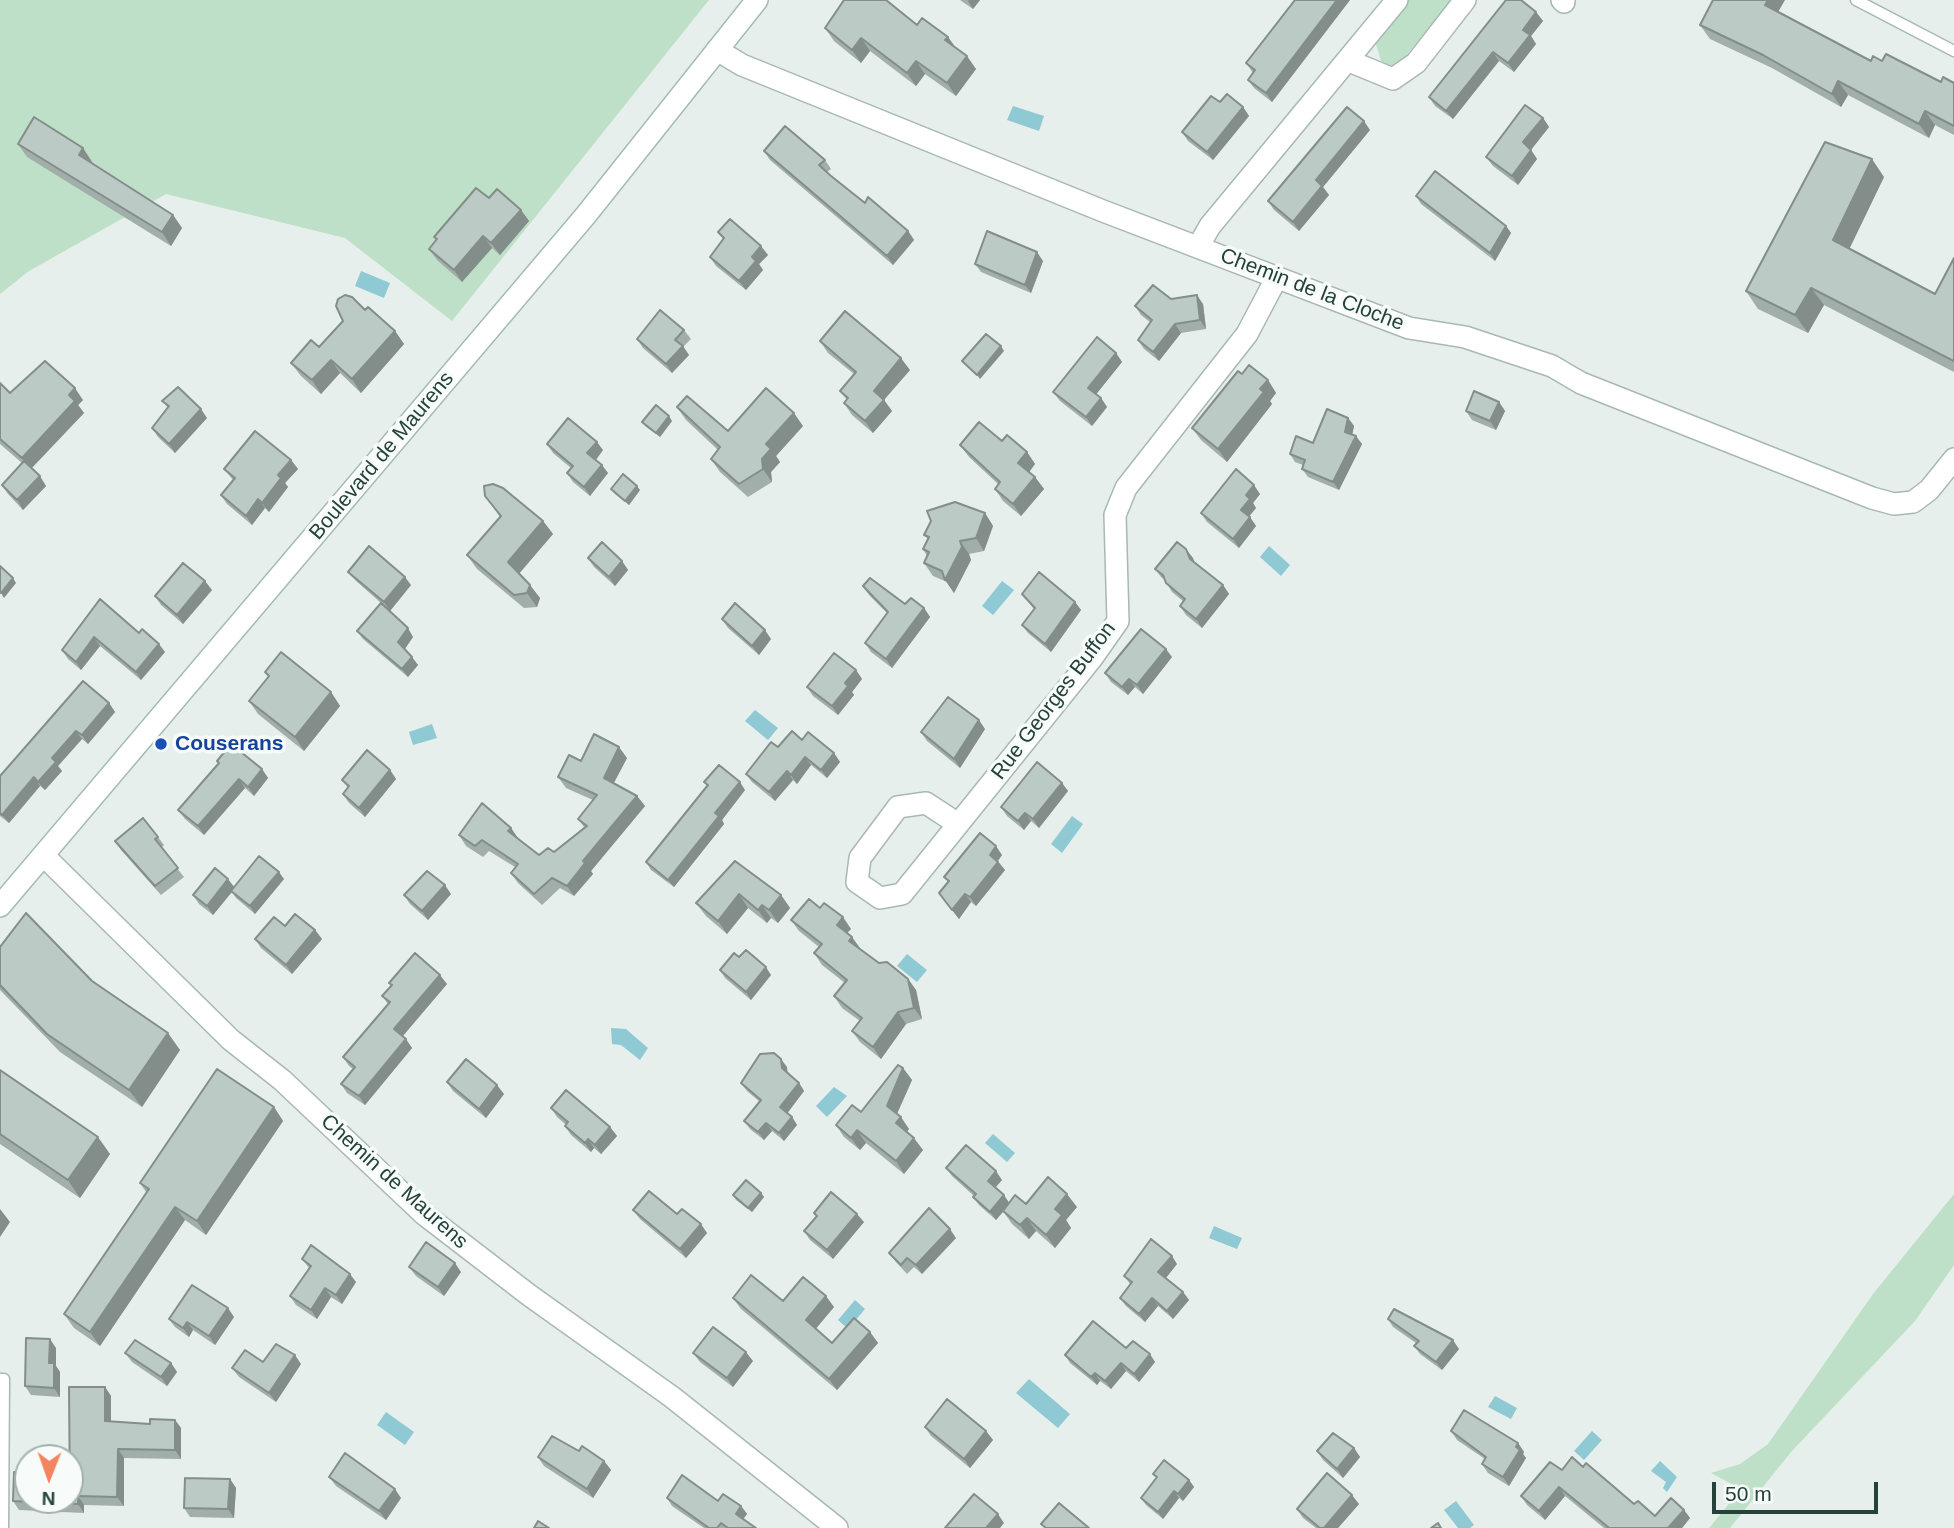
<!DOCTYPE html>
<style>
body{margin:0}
#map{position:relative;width:1954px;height:1528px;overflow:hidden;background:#e6efeb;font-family:Helvetica,sans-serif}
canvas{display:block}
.north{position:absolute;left:14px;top:1444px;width:70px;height:70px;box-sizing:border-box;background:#f7fbf9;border:2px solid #a3b1ad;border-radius:50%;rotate:181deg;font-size:19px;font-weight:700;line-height:28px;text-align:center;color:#24423a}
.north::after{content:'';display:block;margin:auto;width:24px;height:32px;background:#f4845f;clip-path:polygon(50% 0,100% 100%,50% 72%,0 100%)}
.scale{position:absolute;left:1712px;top:1482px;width:166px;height:32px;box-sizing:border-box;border:4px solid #24423a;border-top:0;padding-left:9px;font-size:21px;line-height:24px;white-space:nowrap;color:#24423a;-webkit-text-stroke:5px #f7fbf9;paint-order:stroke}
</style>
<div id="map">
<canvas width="1954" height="1528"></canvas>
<div class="north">N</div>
<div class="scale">50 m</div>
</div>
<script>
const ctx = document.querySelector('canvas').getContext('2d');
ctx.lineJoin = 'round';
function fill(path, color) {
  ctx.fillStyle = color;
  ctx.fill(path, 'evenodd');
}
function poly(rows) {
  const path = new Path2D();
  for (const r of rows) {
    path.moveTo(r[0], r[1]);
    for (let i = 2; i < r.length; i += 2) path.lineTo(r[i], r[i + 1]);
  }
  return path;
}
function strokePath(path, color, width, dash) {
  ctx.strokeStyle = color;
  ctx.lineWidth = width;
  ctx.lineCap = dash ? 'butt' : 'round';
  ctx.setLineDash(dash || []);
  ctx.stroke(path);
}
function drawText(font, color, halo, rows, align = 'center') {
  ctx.font = font + ' Helvetica,sans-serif';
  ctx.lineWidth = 7;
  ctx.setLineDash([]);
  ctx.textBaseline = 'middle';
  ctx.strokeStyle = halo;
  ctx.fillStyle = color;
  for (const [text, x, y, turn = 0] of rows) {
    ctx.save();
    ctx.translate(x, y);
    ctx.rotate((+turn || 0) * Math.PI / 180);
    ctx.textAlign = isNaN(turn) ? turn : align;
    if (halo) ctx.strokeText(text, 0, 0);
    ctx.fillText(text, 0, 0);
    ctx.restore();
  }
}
const green = poly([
 [0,0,709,0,452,321,345,238,166,194,29,271,0,294],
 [1406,0,1452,0,1404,58,1391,66,1381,61,1374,37],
 [1954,1194,1954,1265,1915,1321,1791,1452,1730,1528,1709,1528,1741,1489,1711,1473,1740,1464,1768,1444,1873,1294]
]);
const water = poly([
 [1013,106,1044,116,1039,131,1007,120],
 [361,271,390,283,384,298,355,286],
 [1269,546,1290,565,1281,576,1260,557],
 [1002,581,1014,590,993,615,982,606],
 [755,710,778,728,768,740,745,721],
 [432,724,437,738,413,745,409,732],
 [1072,816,1083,824,1062,853,1051,844],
 [907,954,927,970,917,982,897,966],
 [611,1028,626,1029,648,1048,640,1060,621,1045,612,1044],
 [834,1087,847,1096,827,1117,816,1106],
 [993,1134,1015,1153,1007,1162,985,1143],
 [1214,1226,1242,1238,1237,1249,1209,1238],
 [855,1300,865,1309,848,1329,838,1320],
 [1029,1379,1070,1414,1058,1428,1016,1393],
 [1495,1396,1517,1408,1511,1419,1488,1407],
 [386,1412,414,1432,405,1445,377,1425],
 [1592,1431,1602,1440,1584,1460,1574,1451],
 [1660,1461,1677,1477,1667,1492,1663,1488,1666,1482,1651,1471],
 [1456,1501,1474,1525,1470,1528,1458,1528,1444,1510]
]);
const lane = poly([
 [1856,0,1954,51],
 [0,1379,4,1379,3,1528]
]);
const street = poly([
 [1562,0,1564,2],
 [717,50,742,65,1103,211,1409,328,1465,337,1552,366,1581,383,1872,498,1894,504,1913,502,1929,490,1954,459],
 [1349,61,1393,79,1416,63,1465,0],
 [1198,247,1210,226,1397,0],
 [958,824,926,803,898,807,860,858,857,882,880,898,902,894,1092,658,1118,621,1115,515,1126,488,1247,334,1277,277],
 [44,856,231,1040,282,1080,425,1215,529,1295,672,1397,837,1528]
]);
const secondary = poly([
 [0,906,586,215,757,0]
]);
const wall = poly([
 [960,0,980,0,973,9],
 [1295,0,1350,0,1272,102,1254,88,1248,80,1253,73,1246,63],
 [1536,12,1543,21,1531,36,1536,44,1514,72,1499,61,1453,119,1435,106,1429,97],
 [1778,12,1871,61,1882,61,1941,82,1954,83,1954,135,1935,125,1929,138,1848,95,1841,107,1772,68,1710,39,1700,25],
 [917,25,948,37,956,48,976,69,956,96,925,74,916,86,870,51,861,63,834,41,825,28],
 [1220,102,1243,107,1249,116,1213,160,1188,141,1182,132],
 [1543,118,1549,127,1531,150,1537,159,1518,185,1493,166,1486,157],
 [1370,130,1323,187,1329,195,1299,231,1274,210,1268,201],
 [18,144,83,148,92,162,91,163,173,215,182,228,171,246,27,157],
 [764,151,825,160,831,169,827,172,865,203,908,231,914,240,893,265,770,160],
 [1884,177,1849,249,1935,294,1954,258,1954,372,1824,305,1808,333,1758,309,1746,291],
 [1416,196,1506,226,1511,233,1495,261,1421,204],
 [489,198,521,210,529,221,500,255,492,248,462,282,437,260,429,249,436,240,434,237],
 [718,232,768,255,759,264,763,270,746,290,716,266,710,257,723,239],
 [1043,261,1031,293,981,272,975,264],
 [1171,299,1203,304,1206,329,1181,333,1159,361,1144,349,1138,340,1151,323,1141,315,1135,306],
 [365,310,395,331,404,344,361,393,340,373,321,394,301,376,291,363,319,347],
 [684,330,691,339,683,347,689,355,672,373,643,348,637,339],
 [820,341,910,370,884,400,892,411,873,433,852,415,844,403,847,400,840,391,854,374,828,353],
 [1116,353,1122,362,1096,394,1101,398,1107,407,1092,426,1060,401,1053,392],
 [1242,374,1268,380,1276,393,1270,401,1272,404,1227,462,1201,440,1192,428],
 [0,383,10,393,83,400,78,405,84,413,31,468,46,486,23,510,8,494,2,485,22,463,0,444],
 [162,401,207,418,175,453,158,437,152,428,168,408],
 [1499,402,1505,411,1496,430,1472,420,1466,411],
 [677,407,728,431,803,426,776,456,780,462,771,472,772,482,748,497,720,472,711,459,718,450,686,420],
 [1348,418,1354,426,1352,435,1362,444,1339,490,1308,477,1302,469,1303,465,1295,462,1290,454,1313,443],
 [672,421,660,437,645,426,642,422],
 [1002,441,1027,452,1035,464,1029,472,1035,477,1044,489,1021,516,1003,501,995,489,998,484,969,457,960,445],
 [547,444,603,450,596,460,608,473,590,496,573,482,567,473,571,468,553,453],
 [291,460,298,469,285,483,288,487,269,512,265,508,252,525,227,504,221,495,233,480,224,469],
 [611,489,640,490,629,505,615,494],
 [1260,494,1253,503,1256,508,1249,516,1256,526,1239,548,1207,522,1201,513],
 [485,496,543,521,553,534,519,573,540,598,537,607,524,608,477,569,467,555,500,517],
 [985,513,993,526,984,551,969,554,971,560,954,593,947,582,933,576,924,563,927,556,923,549,928,539,924,535],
 [588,558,622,561,628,570,615,586,594,567],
 [1193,558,1194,562,1223,585,1229,594,1202,628,1186,615,1180,606,1183,601,1172,592,1165,580,1161,577,1155,569],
 [348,572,411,585,390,611,355,580],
 [863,586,905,604,924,608,930,617,892,668,871,652,865,643,887,613,869,595],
 [212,590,183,624,161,605,155,596],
 [1022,594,1075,602,1081,610,1051,652,1028,633,1022,625,1034,609],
 [100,599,139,633,165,652,141,680,100,646,81,670,68,659,62,650],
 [722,619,771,639,759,655,728,628],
 [357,631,413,637,405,649,418,665,408,677,363,639],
 [1172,657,1143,694,1135,687,1128,695,1111,682,1105,673],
 [856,670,862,679,852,692,854,695,838,715,813,696,807,687],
 [265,672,331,692,340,706,304,751,258,714,249,701,269,677],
 [109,703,115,712,88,744,82,739,58,766,62,771,45,790,40,786,9,823,0,816,0,776],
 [985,729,960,768,927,741,921,732],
 [802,740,834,753,840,762,827,778,811,765,797,784,793,780,775,801,752,782,746,774,778,747],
 [627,758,614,783,637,796,645,806,591,871,593,874,574,896,560,888,542,905,518,883,511,873,515,867,489,851,483,857,466,846,459,835,511,828,518,839,539,855,554,852,584,827,578,819,593,800,566,788,558,777,581,761],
 [217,761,262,769,268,778,254,796,245,788,204,835,185,819,178,810,219,764],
 [390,770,396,779,365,817,349,803,343,794,348,788,342,780],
 [704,782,745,790,722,820,724,824,674,887,651,870,646,862,707,786],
 [1062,783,1068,791,1039,828,1031,821,1024,830,1007,816,1001,807],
 [158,837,164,845,161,848,184,877,161,895,121,850,115,841],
 [1002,855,998,861,1005,870,976,906,971,902,959,919,939,893,948,882,944,877],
 [735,861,781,895,790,908,778,923,771,918,767,923,748,908,727,934,706,916,696,903],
 [284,879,255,914,236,898,232,892,213,915,199,904,193,895,234,887],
 [451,894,428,920,410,904,404,895],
 [820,908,851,929,847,933,852,937,859,949,879,963,908,979,916,990,922,1019,906,1024,881,1059,860,1042,852,1031,860,1021,842,1008,834,996,845,983,822,965,814,953,819,947,799,931,791,920],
 [285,926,315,930,322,939,292,974,261,948,255,939],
 [0,947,92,981,180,1050,142,1107,60,1052,0,990],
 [739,957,771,975,751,1000,725,978,720,970],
 [389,983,447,984,403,1036,412,1048,365,1105,347,1093,341,1084,353,1069,349,1066,343,1057,388,1004,382,996,391,986],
 [787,1067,787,1073,799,1083,804,1091,787,1113,792,1117,797,1125,784,1141,772,1131,764,1140,750,1129,744,1121,760,1102,747,1091,741,1083],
 [903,1068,912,1080,897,1114,909,1129,907,1132,923,1150,904,1174,866,1143,860,1150,844,1137,836,1125,861,1112],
 [0,1070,110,1154,80,1198,0,1144],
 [447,1082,504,1094,486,1118,453,1091],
 [274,1107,283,1121,206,1235,185,1220,100,1346,74,1328,64,1314,146,1192,140,1183],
 [551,1108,610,1127,617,1136,601,1154,594,1148,591,1152,571,1135,565,1126,566,1125,557,1117],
 [946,1168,1002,1180,995,1188,1009,1203,1077,1207,1066,1220,1071,1228,1055,1248,1036,1231,1029,1239,1012,1224,1003,1211,996,1220,979,1205,973,1197,974,1196,952,1176],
 [761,1193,764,1197,752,1212,736,1200,733,1195],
 [633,1210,677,1214,707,1233,686,1258,640,1219],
 [814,1213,864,1222,833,1259,810,1240,804,1231,817,1216],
 [956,1238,922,1274,914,1267,907,1274,896,1262,889,1253],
 [302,1259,356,1282,342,1304,331,1297,317,1319,296,1305,290,1296,309,1268],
 [1177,1264,1166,1278,1183,1292,1189,1300,1173,1319,1158,1306,1145,1322,1126,1306,1120,1298,1131,1285,1124,1276],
 [409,1267,461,1272,444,1296,416,1276],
 [733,1298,783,1301,834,1307,816,1328,832,1343,870,1332,878,1343,837,1390,741,1309],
 [234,1317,215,1345,193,1330,189,1337,175,1327,169,1319],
 [1388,1319,1459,1349,1442,1370,1420,1354,1414,1346,1416,1343,1393,1327],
 [56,1348,56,1366,60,1372,60,1397,31,1395,25,1386],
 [1126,1348,1155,1362,1139,1382,1126,1371,1111,1389,1100,1381,1097,1385,1070,1363,1065,1355],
 [125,1353,171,1363,177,1372,167,1386,132,1362],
 [693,1353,753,1361,733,1387,700,1362],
 [263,1362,301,1364,276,1402,239,1377,232,1368],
 [105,1387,111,1396,111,1421,150,1424,175,1420,181,1428,181,1459,124,1458,124,1506,84,1505,84,1513,19,1510,13,1501,70,1500],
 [925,1427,986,1431,993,1440,970,1468,931,1436],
 [1451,1431,1518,1443,1524,1452,1523,1454,1526,1458,1509,1486,1488,1473,1482,1464,1485,1459,1457,1440],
 [1354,1448,1360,1457,1343,1478,1323,1460,1317,1451],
 [579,1451,604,1461,611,1470,593,1498,544,1466,538,1457],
 [1583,1467,1634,1504,1655,1516,1684,1510,1690,1518,1682,1528,1604,1528,1565,1496,1545,1520,1527,1505,1521,1496],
 [1153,1474,1189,1480,1194,1487,1183,1501,1179,1498,1163,1519,1146,1505,1141,1498,1157,1478],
 [329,1477,401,1498,386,1520,336,1486],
 [230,1479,236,1488,234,1518,190,1517,184,1508],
 [667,1498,718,1501,741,1506,747,1514,743,1519,756,1528,704,1528,672,1506],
 [1359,1504,1338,1528,1316,1528,1303,1518,1297,1509]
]);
const shadedWall = poly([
 [969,0,980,0,973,9,968,1],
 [1337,0,1350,0,1272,102,1266,93],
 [1768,0,1785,0,1774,19,1765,5],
 [1536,12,1543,21,1531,36,1536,44,1514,72,1508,63,1523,30],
 [948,37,957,50,945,40],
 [861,38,870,51,861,63,852,50],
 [1493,52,1499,61,1453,119,1446,111],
 [967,56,976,69,956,96,947,83],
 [916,61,925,74,916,86,907,73],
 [1838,81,1848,95,1841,107,1832,94],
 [1243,107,1249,116,1213,160,1207,152],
 [1925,111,1935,125,1929,138,1919,124],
 [1543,118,1549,127,1530,151,1523,142],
 [1364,121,1370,130,1323,187,1329,195,1299,231,1293,222,1316,180],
 [83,148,92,162,88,168,79,155],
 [1531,150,1537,159,1518,185,1512,176],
 [1872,159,1884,177,1845,258,1833,240],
 [521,210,529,221,500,255,491,243],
 [173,215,182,228,171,246,162,232],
 [1506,226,1511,233,1495,261,1490,253],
 [908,231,914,240,893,265,887,256],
 [483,236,492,248,462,282,454,270],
 [761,246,768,255,759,264,763,270,746,290,739,281,752,257],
 [1037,252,1043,261,1031,293,1025,285],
 [1811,288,1824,305,1808,333,1795,315],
 [1197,295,1203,304,1206,329,1200,320],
 [1175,324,1181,333,1159,361,1153,352],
 [395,331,404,344,361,393,352,379],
 [683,346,689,355,672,373,666,364],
 [1001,346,1004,351,980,379,977,375],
 [1116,353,1122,362,1094,397,1088,388],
 [901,358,910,370,882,402,874,391],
 [331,360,340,373,321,394,312,380],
 [1268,380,1276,393,1270,401,1272,404,1227,462,1218,449,1260,389],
 [75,388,83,400,78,405,84,413,30,470,22,458],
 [1101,398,1107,407,1092,426,1086,417],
 [884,400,892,411,873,433,865,421],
 [1499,402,1505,411,1496,430,1490,421],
 [201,409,207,418,175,453,169,444],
 [794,413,803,426,776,456,780,462,771,472,772,482,763,469,762,459,766,444],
 [669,416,672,421,660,437,656,433],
 [1348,418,1354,426,1351,441,1345,432],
 [1356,436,1362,444,1339,490,1333,482],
 [597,442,603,450,594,462,587,453],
 [1027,452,1035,464,1027,475,1018,463],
 [291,460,298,469,285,483,288,487,269,512,262,503,278,475],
 [602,465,608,473,590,496,584,487],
 [40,476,46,486,23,510,17,500],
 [1035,477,1044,489,1021,516,1013,504],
 [1254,485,1260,494,1253,503,1256,508,1247,519,1241,510,1246,495],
 [637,486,640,490,629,505,625,501],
 [258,499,265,508,252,525,246,516],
 [985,513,993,526,984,551,976,538],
 [1250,517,1256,526,1239,548,1233,539],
 [543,521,553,534,518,575,508,562],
 [960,541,969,554,971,560,954,593,945,580],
 [1186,549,1193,558,1196,567,1190,559],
 [622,561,628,570,615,586,609,577],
 [405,577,411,585,390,611,384,602],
 [13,578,16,583,4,598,1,593],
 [205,581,212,590,183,624,177,615],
 [530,585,540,598,537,607,527,593],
 [1223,585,1229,594,1202,628,1196,619],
 [1075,602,1081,610,1051,652,1045,644],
 [924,608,930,617,892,668,886,659],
 [408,628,413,637,404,650,398,642],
 [765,630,771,639,759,655,752,646],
 [94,637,100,646,81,670,76,662],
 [159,644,165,652,141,680,136,672],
 [1166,649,1172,657,1143,694,1137,685],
 [412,657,418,665,408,677,402,669],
 [856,670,862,679,852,692,854,695,838,715,832,706,845,683],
 [1129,679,1135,687,1128,695,1122,687],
 [331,692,340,706,304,751,295,737],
 [109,703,115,712,88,744,82,735],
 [979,720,985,729,960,768,954,759],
 [76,731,82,739,58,766,62,771,45,790,38,782,52,758],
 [619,747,627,758,611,788,604,778],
 [834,753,840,762,827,778,821,770],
 [805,757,811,765,797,784,791,775],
 [262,769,268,778,254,796,248,787],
 [390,770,396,779,365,817,359,808],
 [787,771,793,780,775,801,769,792],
 [34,777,40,786,9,823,2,815],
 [239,779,245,788,204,835,198,826],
 [740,782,745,790,722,820,724,824,674,887,668,880,715,813],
 [1062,783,1068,791,1039,828,1033,819],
 [637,796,645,806,591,871,593,874,574,896,567,886,583,861],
 [1025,813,1031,821,1024,830,1018,821],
 [511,828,518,838,516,842,508,831],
 [996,846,1002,855,996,863,990,855],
 [998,862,1005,870,976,906,970,897],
 [279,872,284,879,255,914,250,906],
 [228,879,235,888,213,915,207,906],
 [445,885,451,894,428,920,422,911],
 [739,894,748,908,727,934,718,921],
 [965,894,971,902,959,919,952,910],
 [781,895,790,908,778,923,769,910],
 [762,905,771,918,767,923,758,910],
 [843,917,851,929,844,936,837,925],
 [315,930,322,939,292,974,286,965],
 [852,937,860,948,857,952,849,941],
 [766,967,771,975,751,1000,746,992],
 [440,975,447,984,401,1038,394,1029],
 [908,979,916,990,922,1019,914,1008],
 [898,1012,906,1024,881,1059,873,1047],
 [168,1033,180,1050,142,1107,129,1090],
 [406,1039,412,1048,365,1105,359,1096],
 [781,1059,787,1067,788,1077,782,1068],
 [903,1068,912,1080,895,1118,887,1106],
 [799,1083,804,1091,786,1115,780,1107],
 [497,1085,504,1094,486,1118,479,1109],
 [274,1107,283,1121,206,1235,197,1221],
 [792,1117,797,1125,784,1141,779,1133],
 [901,1117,909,1129,904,1135,896,1123],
 [766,1123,772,1131,764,1140,758,1132],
 [610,1127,617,1136,601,1154,595,1145],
 [857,1130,866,1143,860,1150,851,1138],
 [98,1137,110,1154,80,1198,68,1180],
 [914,1138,923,1150,904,1174,896,1161],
 [588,1139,594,1148,591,1152,585,1143],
 [996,1171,1002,1180,993,1190,988,1181],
 [761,1193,764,1197,752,1212,748,1208],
 [1067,1194,1077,1207,1066,1220,1071,1228,1055,1248,1046,1235,1055,1209],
 [1004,1195,1010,1204,996,1220,990,1212],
 [175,1207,185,1220,100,1346,90,1332],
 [0,1209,10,1222,0,1237],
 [857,1214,864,1222,833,1259,827,1250],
 [1027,1218,1036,1231,1029,1239,1020,1225],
 [701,1224,707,1233,686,1258,680,1249],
 [950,1229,956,1238,922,1274,916,1265],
 [1172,1256,1177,1264,1164,1280,1158,1272],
 [455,1263,461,1272,444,1296,438,1287],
 [350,1274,356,1282,342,1304,336,1295],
 [325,1288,331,1297,317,1319,311,1310],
 [1183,1292,1189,1300,1173,1319,1167,1311],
 [826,1296,834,1307,814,1331,806,1320],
 [1152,1298,1158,1306,1145,1322,1139,1314],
 [228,1308,234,1317,215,1345,209,1336],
 [187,1322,193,1330,189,1337,183,1328],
 [870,1332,878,1343,837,1390,829,1379],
 [50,1339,56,1348,56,1366,60,1372,60,1397,54,1388,49,1363],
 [1453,1340,1459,1349,1442,1370,1436,1362],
 [746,1352,753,1361,733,1387,727,1378],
 [1150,1354,1155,1362,1139,1382,1134,1374],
 [295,1355,301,1364,276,1402,269,1393],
 [171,1363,177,1372,167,1386,161,1377],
 [1121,1363,1126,1371,1111,1389,1105,1381],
 [1095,1373,1100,1381,1097,1385,1091,1377],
 [105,1387,111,1396,111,1430,105,1421],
 [175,1420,181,1428,181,1459,175,1450],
 [986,1431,993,1440,970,1468,964,1459],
 [1518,1443,1524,1452,1523,1454,1526,1458,1509,1486,1503,1477],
 [1354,1448,1360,1457,1343,1478,1337,1469],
 [118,1449,124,1458,124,1506,117,1497],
 [604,1461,611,1470,593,1498,587,1489],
 [230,1479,236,1488,234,1518,228,1509],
 [1189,1480,1194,1487,1183,1501,1178,1494],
 [1559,1487,1565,1496,1545,1520,1539,1511],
 [395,1489,401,1498,386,1520,379,1511],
 [1174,1491,1179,1498,1163,1519,1158,1512],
 [1352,1495,1359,1504,1338,1528,1324,1528],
 [78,1496,84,1505,84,1513,78,1504],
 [741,1506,747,1514,741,1522,736,1514],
 [1684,1510,1690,1518,1682,1528,1668,1528],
 [998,1514,1004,1523,1000,1528,986,1528]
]);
const building = poly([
 [844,0,886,0,917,25,922,18,948,37,945,40,967,56,947,83,916,61,907,73,861,38,852,50,825,28,844,0],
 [1295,0,1337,0,1266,93,1248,80,1255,70,1246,63,1295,0],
 [1506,0,1521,0,1536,12,1523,30,1530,35,1508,63,1493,52,1446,111,1429,97,1506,0],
 [1713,0,1768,0,1765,5,1871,61,1873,56,1882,61,1886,54,1941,82,1943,77,1954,83,1954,126,1925,111,1919,124,1838,81,1832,94,1763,55,1700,25,1713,0],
 [1227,94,1243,107,1207,152,1182,132,1211,96,1220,102,1227,94],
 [1525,105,1543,118,1523,142,1531,150,1512,176,1486,157,1525,105],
 [1347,107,1364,121,1316,180,1322,186,1293,222,1268,201,1347,107],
 [34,117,83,148,79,155,173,215,162,232,18,144,34,117],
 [785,126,825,160,819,165,831,176,865,203,868,197,908,231,887,256,764,151,785,126],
 [1825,142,1872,159,1833,240,1935,294,1954,258,1954,361,1811,288,1795,315,1746,291,1825,142],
 [1435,171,1506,226,1490,253,1416,196,1435,171],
 [476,188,489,198,497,189,521,210,491,243,483,236,454,270,429,249,437,239,434,237,476,188],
 [730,219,761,246,752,257,756,261,739,281,710,257,724,238,718,232,730,219],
 [987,231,1037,252,1025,285,975,264,987,231],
 [1153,285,1171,299,1197,295,1200,320,1175,324,1153,352,1138,340,1152,320,1135,306,1153,285],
 [345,295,352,297,365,310,368,307,395,331,352,379,331,360,312,380,291,363,311,340,319,347,343,321,336,306,338,299,345,295],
 [660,310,684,330,675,340,683,346,666,364,637,339,660,310],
 [845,311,901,358,874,391,884,400,865,421,844,403,848,398,840,391,856,372,820,341,845,311],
 [986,334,1001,346,977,375,962,361,986,334],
 [1097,337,1116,353,1088,388,1101,398,1086,417,1053,392,1097,337],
 [45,361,75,388,69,395,75,401,22,458,0,439,0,383,10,393,45,361],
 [1249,365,1268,380,1260,389,1264,392,1218,449,1192,428,1238,371,1242,374,1249,365],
 [178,387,201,409,169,444,152,428,169,406,162,401,178,387],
 [766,388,794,413,766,444,771,449,762,459,763,469,739,484,711,459,720,447,677,407,687,396,728,431,766,388],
 [1474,391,1499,402,1490,421,1466,411,1474,391],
 [656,405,669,416,656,433,642,422,656,405],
 [1327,409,1348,418,1345,432,1356,436,1333,482,1302,469,1305,460,1290,454,1296,436,1313,443,1327,409],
 [568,418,597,442,587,453,602,465,584,487,567,473,573,466,547,444,568,418],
 [979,422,1002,441,1007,435,1027,452,1018,463,1035,477,1013,504,995,489,1000,482,960,445,979,422],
 [255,431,291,460,278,475,281,478,262,503,258,499,246,516,221,495,235,478,224,469,255,431],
 [24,461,40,476,17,500,2,485,24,461],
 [1236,469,1254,485,1246,495,1250,499,1241,510,1250,517,1233,539,1201,513,1236,469],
 [623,474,637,486,625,501,611,489,623,474],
 [493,484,503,488,543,521,508,562,530,585,527,593,514,595,467,555,501,516,485,496,484,486,493,484],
 [955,502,985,513,976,538,960,541,962,547,945,580,942,571,924,563,929,552,923,549,929,537,924,535,931,521,927,511,955,502],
 [602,542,622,561,609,577,588,558,602,542],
 [1177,542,1186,549,1190,559,1223,585,1196,619,1180,606,1185,599,1166,583,1163,575,1155,569,1177,542],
 [369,546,405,577,384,602,348,572,369,546],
 [183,563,205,581,177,615,155,596,183,563],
 [0,566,13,578,1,593,0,592,0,566],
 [1039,572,1075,602,1045,644,1022,625,1035,608,1022,594,1039,572],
 [870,578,905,604,911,598,924,608,886,659,865,643,888,612,863,586,870,578],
 [100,599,139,633,142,629,159,644,136,672,94,637,76,662,62,650,100,599],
 [381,603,408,628,398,642,412,657,402,669,357,631,381,603],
 [735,603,765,630,752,646,722,619,735,603],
 [1141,629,1166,649,1137,685,1129,679,1122,687,1105,673,1141,629],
 [281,652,331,692,295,737,249,701,269,676,265,672,281,652],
 [834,653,856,670,845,683,848,686,832,706,807,687,834,653],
 [83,681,109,703,82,735,76,731,52,758,56,762,38,782,34,777,2,815,0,813,0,776,83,681],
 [948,697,979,720,954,759,921,732,948,697],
 [792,731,802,740,808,732,834,753,821,770,805,757,791,775,787,771,769,792,746,774,771,742,778,747,792,731],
 [594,734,619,747,604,778,637,796,583,861,585,863,567,886,552,878,534,894,511,873,518,864,482,840,475,846,459,835,482,803,511,828,508,831,539,855,548,848,554,852,587,826,578,819,597,795,558,777,569,755,581,761,594,734],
 [231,744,262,769,248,787,239,779,198,826,178,810,219,763,217,761,231,744],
 [367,750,390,770,359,808,343,794,349,786,342,780,367,750],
 [1037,762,1062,783,1033,819,1025,813,1018,821,1001,807,1037,762],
 [719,765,740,782,715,813,719,816,668,880,646,862,708,785,704,782,719,765],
 [143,818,158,837,155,839,178,868,155,886,115,841,143,818],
 [980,833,996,846,990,855,998,862,970,897,965,894,952,910,939,893,949,881,944,877,980,833],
 [259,856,279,872,250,906,231,891,259,856],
 [735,861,781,895,769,910,762,905,758,910,739,894,718,921,696,903,735,861],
 [215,868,228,879,207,906,193,895,215,868],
 [427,871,445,885,422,911,404,895,427,871],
 [809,899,820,908,824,903,843,917,837,925,852,937,849,941,879,963,887,962,908,979,914,1008,898,1012,873,1047,852,1031,862,1018,834,996,847,980,814,953,822,944,791,920,809,899],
 [26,913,92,981,168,1033,129,1090,47,1034,0,985,0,947,26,913],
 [295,914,315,930,286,965,255,939,274,917,285,926,295,914],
 [746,950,766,967,746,992,720,970,734,953,739,957,746,950],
 [415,953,440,975,394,1029,406,1039,359,1096,341,1084,355,1067,343,1057,390,1002,382,996,392,985,389,983,415,953],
 [774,1053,781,1059,782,1068,799,1083,780,1107,792,1117,779,1133,766,1123,758,1132,744,1121,761,1100,741,1083,760,1054,774,1053],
 [466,1059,497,1085,479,1109,447,1082,466,1059],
 [898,1065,903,1068,887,1106,901,1117,896,1123,914,1138,896,1161,857,1130,851,1138,836,1125,852,1105,861,1112,898,1065],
 [217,1069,274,1107,197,1221,175,1207,90,1332,64,1314,149,1189,140,1183,217,1069],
 [0,1070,98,1137,68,1180,0,1134,0,1070],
 [566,1090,610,1127,595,1145,588,1139,585,1143,565,1126,568,1122,551,1108,566,1090],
 [966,1145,996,1171,988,1181,1004,1195,990,1212,973,1197,976,1194,946,1168,966,1145],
 [1048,1177,1067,1194,1055,1209,1062,1215,1046,1235,1027,1218,1020,1225,1003,1211,1015,1195,1026,1204,1048,1177],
 [746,1180,761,1193,748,1208,733,1195,746,1180],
 [649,1191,677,1214,682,1209,701,1224,680,1249,633,1210,649,1191],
 [831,1192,857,1214,827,1250,804,1231,817,1216,814,1213,831,1192],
 [929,1208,950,1229,916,1265,907,1258,901,1265,889,1253,929,1208],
 [1151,1239,1172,1256,1158,1272,1183,1292,1167,1311,1152,1298,1139,1314,1120,1298,1132,1282,1124,1276,1151,1239],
 [426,1242,455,1263,438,1287,409,1267,426,1242],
 [311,1245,350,1274,336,1295,325,1288,311,1310,290,1296,311,1266,302,1259,311,1245],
 [751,1275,783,1301,803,1277,826,1296,806,1320,832,1343,854,1318,870,1332,829,1379,733,1298,751,1275],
 [192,1285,228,1308,209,1336,187,1322,183,1328,169,1319,192,1285],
 [1394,1309,1453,1340,1436,1362,1414,1346,1419,1341,1388,1319,1394,1309],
 [1093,1321,1126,1348,1133,1341,1150,1354,1134,1374,1121,1363,1105,1381,1095,1373,1091,1377,1065,1355,1093,1321],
 [713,1327,746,1352,727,1378,693,1353,713,1327],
 [26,1338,50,1339,49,1363,54,1363,54,1388,25,1386,26,1338],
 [135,1340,171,1363,161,1377,125,1353,135,1340],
 [276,1344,295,1355,269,1393,232,1368,245,1350,263,1362,276,1344],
 [69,1387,105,1387,105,1421,150,1424,150,1419,175,1420,175,1450,118,1449,117,1497,78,1496,78,1504,13,1501,14,1472,28,1473,28,1500,70,1500,69,1387],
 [947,1399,986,1431,964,1459,925,1427,947,1399],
 [1464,1410,1518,1443,1516,1447,1520,1450,1503,1477,1482,1464,1486,1457,1451,1431,1464,1410],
 [1333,1433,1354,1448,1337,1469,1317,1451,1333,1433],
 [552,1436,579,1451,582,1446,604,1461,587,1489,538,1457,552,1436],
 [345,1453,395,1489,379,1511,329,1477,345,1453],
 [1572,1457,1583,1467,1586,1463,1634,1504,1638,1501,1655,1516,1671,1498,1684,1510,1668,1528,1607,1528,1608,1527,1559,1487,1539,1511,1521,1496,1550,1462,1562,1470,1572,1457],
 [1164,1460,1189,1480,1178,1494,1174,1491,1158,1512,1141,1498,1157,1477,1153,1474,1164,1460],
 [1327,1473,1352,1495,1324,1528,1320,1528,1297,1509,1327,1473],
 [682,1475,718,1501,723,1494,741,1506,736,1514,756,1528,728,1528,721,1523,717,1528,709,1528,667,1498,682,1475],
 [185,1478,230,1479,228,1509,184,1508,185,1478],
 [974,1494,998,1514,986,1528,945,1528,974,1494],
 [1059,1503,1089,1528,1046,1528,1041,1524,1059,1503],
 [538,1521,549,1528,534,1528,538,1521],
 [1438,1523,1441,1528,1431,1528,1438,1523]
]);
const markers = [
 [161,744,7,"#1a4fb4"]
];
const streetNames = [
 ["Chemin de la Cloche",1312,290,21],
 ["Boulevard de Maurens",382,456,-50],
 ["Rue Georges Buffon",1054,701,-53],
 ["Chemin de Maurens",394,1182,42]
];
const transitNames = [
 ["Couserans",175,744]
];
fill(green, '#bfe0c8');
fill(water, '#8ec9d4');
strokePath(lane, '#a8b8b2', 13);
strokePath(street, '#a8b8b2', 24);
strokePath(secondary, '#a4bbb3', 24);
strokePath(lane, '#fff', 10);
strokePath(street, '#fff', 21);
strokePath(secondary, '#fff', 21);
fill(wall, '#a1aea9');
fill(shadedWall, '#838d89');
fill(building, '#bbcac4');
strokePath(building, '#838d89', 2);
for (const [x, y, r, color] of markers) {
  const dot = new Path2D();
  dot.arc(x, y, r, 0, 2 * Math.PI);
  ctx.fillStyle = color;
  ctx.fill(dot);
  strokePath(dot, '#f7fbf9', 2.5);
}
drawText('21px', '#24423a', '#f7fbf9', streetNames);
drawText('bold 21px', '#164399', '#f7fbf9', transitNames, 'left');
</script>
